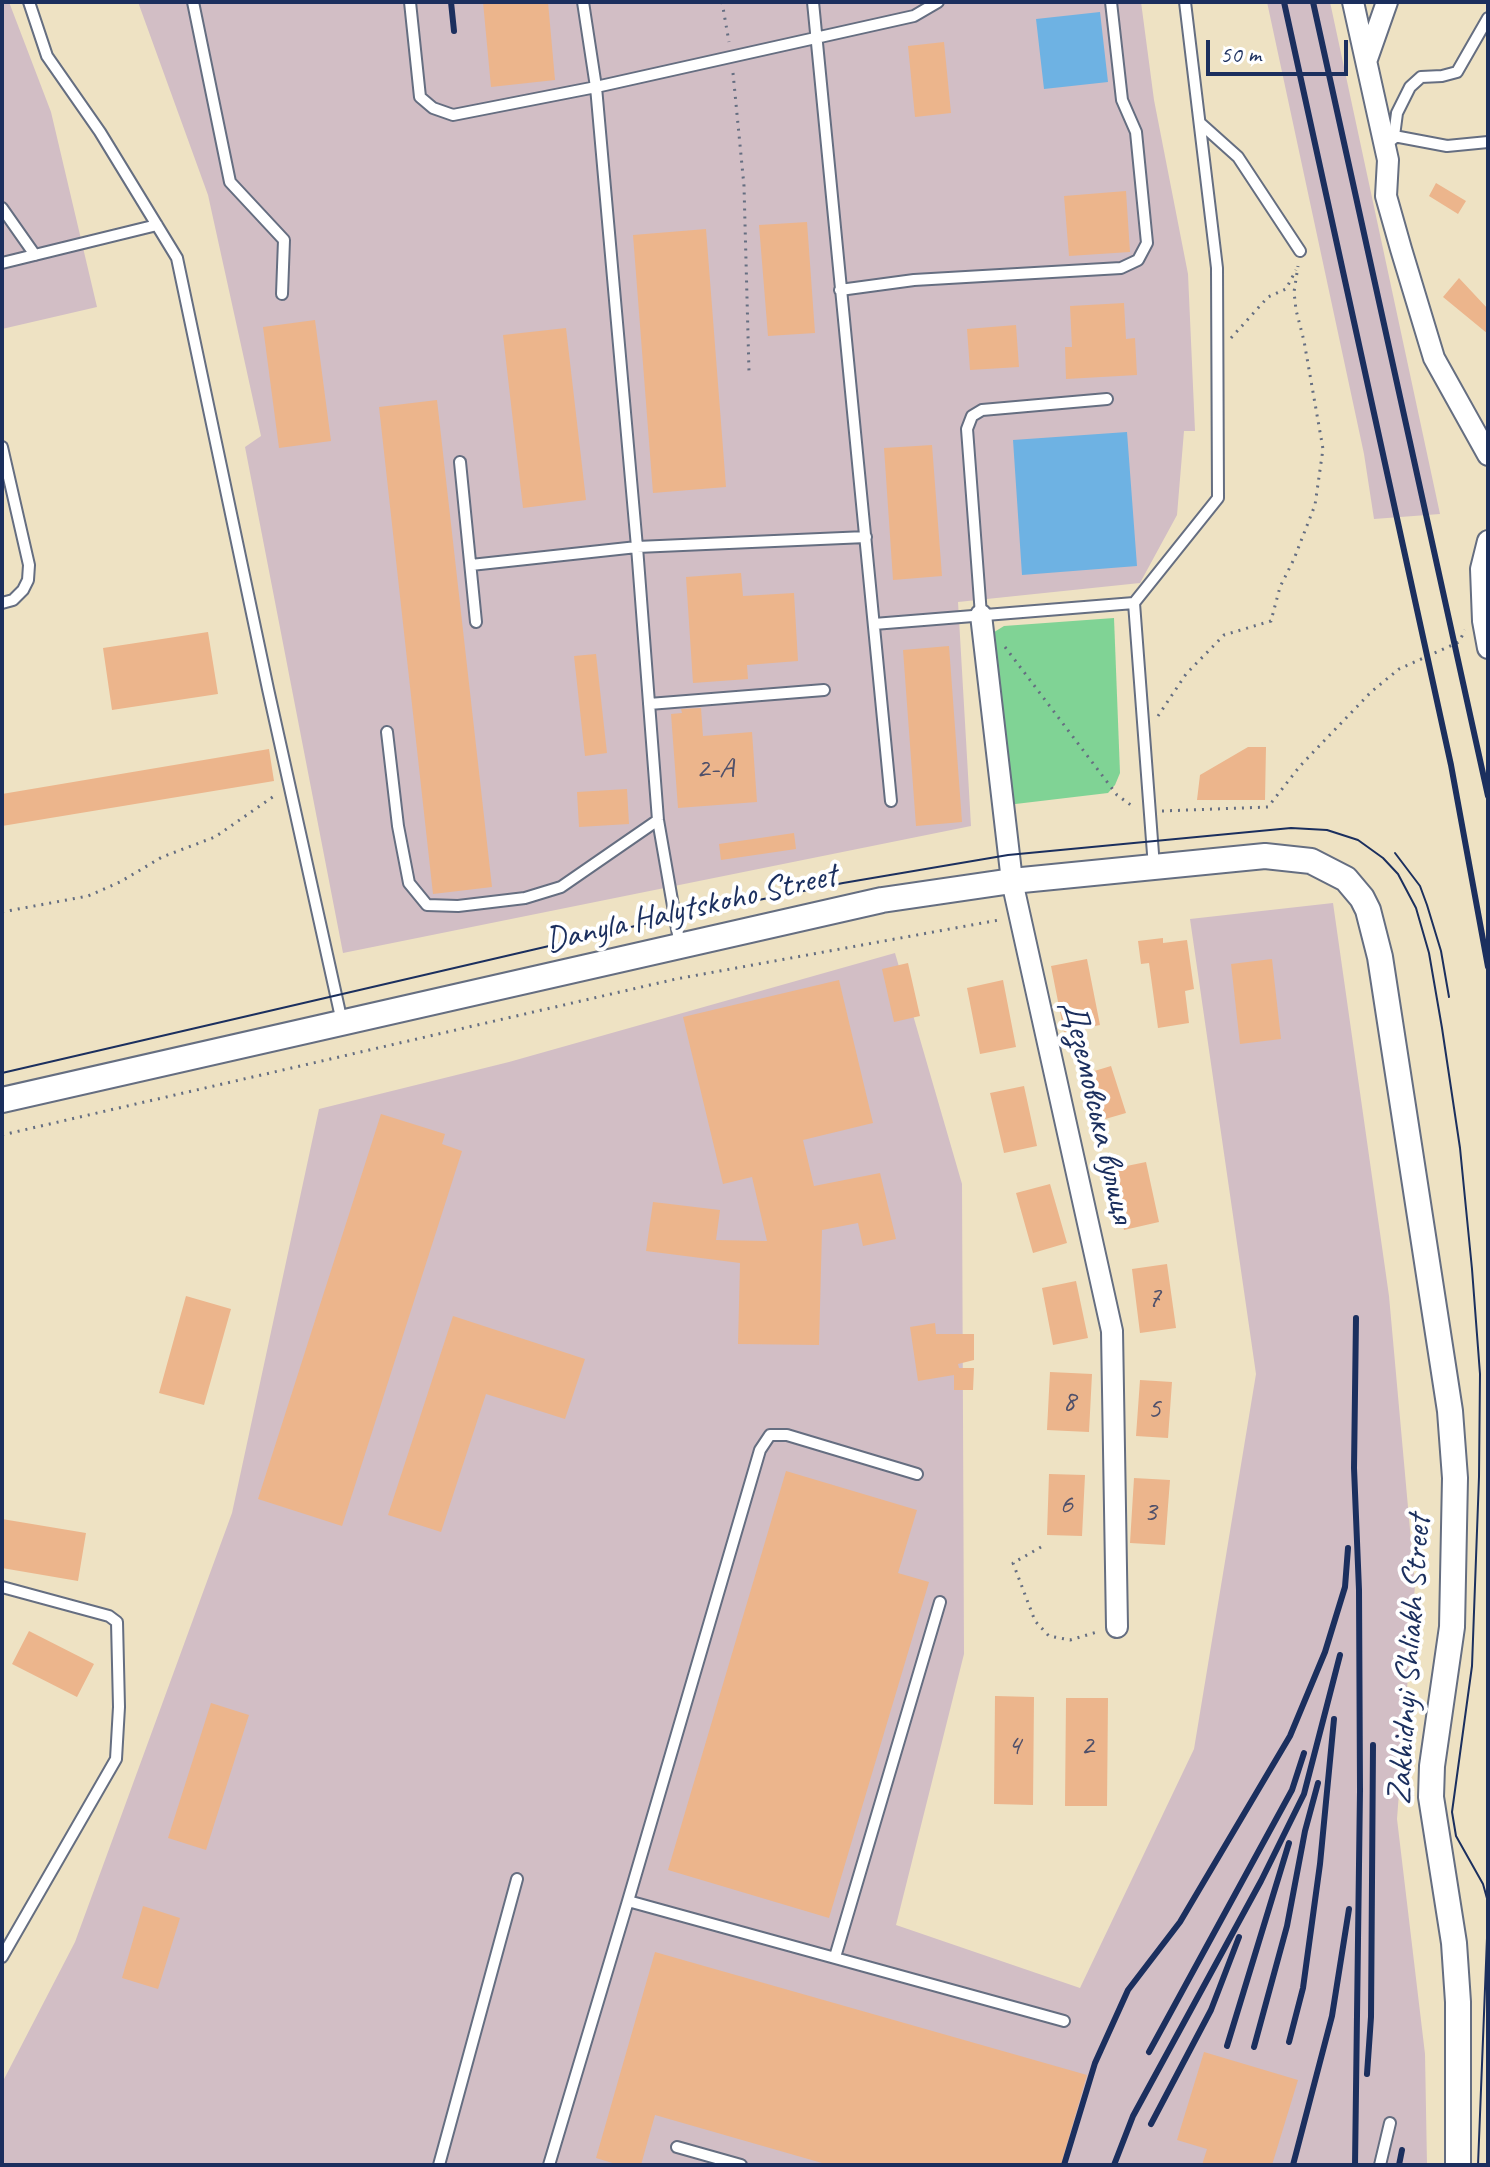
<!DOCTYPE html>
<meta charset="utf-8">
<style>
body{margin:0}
#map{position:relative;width:1490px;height:2167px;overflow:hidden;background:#eee2c3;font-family:Caveat,sans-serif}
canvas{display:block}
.frame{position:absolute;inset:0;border:4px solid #1b2f5e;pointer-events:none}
.scale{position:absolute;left:1206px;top:40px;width:142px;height:36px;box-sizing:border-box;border:4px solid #1b2f5e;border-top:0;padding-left:10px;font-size:24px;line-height:28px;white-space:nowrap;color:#1b2f5e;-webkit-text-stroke:6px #fff;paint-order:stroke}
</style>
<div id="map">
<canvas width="1490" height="2167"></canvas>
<div class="frame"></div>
<div class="scale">50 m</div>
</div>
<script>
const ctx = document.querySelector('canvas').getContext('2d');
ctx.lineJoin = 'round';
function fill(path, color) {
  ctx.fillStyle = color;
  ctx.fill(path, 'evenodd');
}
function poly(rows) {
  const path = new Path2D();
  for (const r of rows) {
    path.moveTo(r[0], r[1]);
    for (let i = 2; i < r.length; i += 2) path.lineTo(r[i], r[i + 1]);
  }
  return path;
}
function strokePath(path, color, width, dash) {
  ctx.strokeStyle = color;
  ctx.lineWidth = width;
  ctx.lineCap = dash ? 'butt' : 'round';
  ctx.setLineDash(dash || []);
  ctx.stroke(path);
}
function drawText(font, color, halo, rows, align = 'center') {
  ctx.font = font + ' Caveat,sans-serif';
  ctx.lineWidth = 8;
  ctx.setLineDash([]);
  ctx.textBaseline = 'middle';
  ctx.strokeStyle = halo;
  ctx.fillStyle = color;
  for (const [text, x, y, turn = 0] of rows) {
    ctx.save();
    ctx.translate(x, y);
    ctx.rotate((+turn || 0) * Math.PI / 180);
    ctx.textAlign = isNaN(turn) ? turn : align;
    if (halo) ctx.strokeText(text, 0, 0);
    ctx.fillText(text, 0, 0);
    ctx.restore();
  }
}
const industrial = poly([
 [2,2,9,2,51,112,97,307,2,329],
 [138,2,1141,2,1154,100,1188,274,1195,431,1184,431,1177,515,1140,583,958,602,971,826,343,953,245,447,261,436,208,195],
 [1267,2,1330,2,1440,514,1374,519,1364,454],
 [1333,903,1389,1296,1415,1585,1397,1819,1425,2054,1427,2165,2,2165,2,2083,75,1942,232,1513,319,1109,509,1062,895,953,962,1184,964,1654,896,1925,1080,1988,1194,1749,1256,1374,1190,919]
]);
const green = poly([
 [1114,618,1120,773,1115,785,1108,793,1007,805,991,634,1004,626]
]);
const water = poly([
 [1100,12,1108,82,1044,89,1036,19],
 [1127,432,1137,566,1022,575,1013,440]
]);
const building = poly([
 [483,2,548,2,555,80,491,87],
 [944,42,951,113,915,117,908,46],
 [1436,183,1466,201,1458,214,1429,196],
 [1126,191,1130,252,1069,256,1064,196],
 [807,222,815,333,768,336,759,225],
 [706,229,726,487,653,493,633,235],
 [1459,278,1488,309,1488,334,1443,297],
 [1124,303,1126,339,1135,338,1137,375,1066,379,1065,347,1072,347,1070,306],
 [315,320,331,441,279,448,263,327],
 [1016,325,1019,367,970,370,967,329],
 [566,328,586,500,523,508,503,335],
 [437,400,492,887,433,894,379,407],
 [932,445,942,576,893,580,884,448],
 [741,573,743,596,794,593,798,661,747,665,748,679,693,683,686,577],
 [208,632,218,694,112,710,103,648],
 [949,646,962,822,916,826,903,650],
 [596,654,607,753,585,756,574,656],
 [701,708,703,736,752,732,757,802,678,808,671,714,682,713,681,709],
 [1248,747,1266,747,1265,800,1197,800,1200,775],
 [269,749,274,781,2,826,2,794],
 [627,789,629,824,579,827,577,792],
 [794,833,796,849,721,860,719,844],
 [1163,938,1163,943,1187,940,1194,989,1185,991,1189,1023,1158,1028,1149,963,1141,964,1138,941],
 [1087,959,1100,1025,1064,1032,1051,966],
 [1272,959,1281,1039,1240,1044,1231,964],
 [908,963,920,1016,894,1022,882,969],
 [839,980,873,1123,803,1140,814,1186,880,1173,896,1239,863,1246,858,1223,822,1230,819,1345,738,1344,740,1263,646,1251,653,1202,720,1210,716,1240,767,1241,752,1177,723,1184,683,1017],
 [1003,980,1016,1047,980,1054,967,988],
 [1111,1066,1126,1113,1095,1122,1081,1075],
 [1024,1086,1037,1146,1004,1153,990,1093],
 [381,1114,445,1134,442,1144,462,1151,342,1526,258,1499],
 [1146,1162,1159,1222,1124,1230,1112,1169],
 [1050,1184,1067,1243,1033,1253,1016,1193],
 [1167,1264,1176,1328,1140,1333,1132,1269],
 [1076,1281,1088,1338,1053,1345,1042,1288],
 [186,1296,231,1309,204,1405,159,1393],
 [453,1316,585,1359,565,1419,486,1394,441,1532,388,1515],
 [935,1323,936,1334,974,1334,974,1360,958,1364,959,1368,974,1368,973,1390,954,1390,954,1375,918,1381,910,1327],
 [1050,1372,1092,1374,1089,1432,1047,1430],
 [1140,1380,1172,1382,1168,1438,1136,1436],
 [786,1471,917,1510,898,1573,929,1582,829,1918,668,1870],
 [1049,1474,1085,1475,1082,1536,1047,1535],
 [1134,1478,1170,1480,1165,1545,1130,1543],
 [2,1519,86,1533,78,1581,2,1568],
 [29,1631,94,1664,77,1697,12,1664],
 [995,1696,1034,1697,1033,1805,994,1804],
 [1066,1698,1108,1698,1107,1806,1065,1806],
 [211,1703,249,1715,206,1850,168,1838],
 [143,1906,180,1918,158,1989,122,1978],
 [655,1952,1087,2075,1061,2165,829,2165,655,2115,641,2165,619,2165,596,2158],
 [1204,2052,1298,2080,1272,2165,1202,2165,1207,2149,1177,2140]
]);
const path = poly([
 [722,2,729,42],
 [733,73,744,186,749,372],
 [1231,338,1268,297,1286,289,1296,270],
 [1005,647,1117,795,1135,808],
 [1158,716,1186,674,1224,635,1271,621,1280,587,1294,559,1315,505,1323,449,1304,341,1296,310,1294,292,1298,266],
 [1162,811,1268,807,1300,766,1371,692,1399,669,1459,642,1465,630],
 [2,912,88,896,120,882,162,857,215,837,277,794],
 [2,1135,676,979,999,920],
 [1041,1547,1013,1563,1035,1621,1049,1636,1070,1640,1097,1632]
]);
const service = poly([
 [29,2,47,56,100,132,177,258,268,689,342,1022],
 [193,2,230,182,284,240,282,294],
 [410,2,420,97,433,108,453,115,596,87,914,16,938,2],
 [583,2,596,87,637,547,658,820,680,946],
 [813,2,891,801],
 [1200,123,1238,157,1300,251],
 [1394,136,1397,113,1410,87,1421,77,1442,76,1457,72,1488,18],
 [1393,139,1394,136,1447,146,1488,142],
 [2,208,35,255],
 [2,263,157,225],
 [840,290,914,280,1121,268,1138,260,1147,243,1136,132,1122,100,1111,2],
 [2,447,29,565,28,580,23,590,13,600,2,603],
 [460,462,476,622],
 [471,565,637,547,866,537],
 [981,615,967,429,972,416,982,410,1107,399],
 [874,624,1134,603],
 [649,704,824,690],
 [387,732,398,826,409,883,427,905,458,906,525,898,561,887,658,820],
 [1154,867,1134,603,1218,498,1217,268,1185,2],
 [2,1587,109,1616,117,1622,119,1707,116,1759,2,1957],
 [628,1901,760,1450,770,1435,787,1435,917,1474],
 [835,1957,940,1602],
 [677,2147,741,2165],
 [439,2165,517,1879],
 [549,2165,628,1901,1064,2021],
 [1380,2165,1390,2123]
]);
const minor = poly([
 [1353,2,1388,160,1386,196,1401,249,1434,358,1488,455],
 [1367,59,1387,2],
 [1488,541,1481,569,1483,621,1488,648],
 [981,615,1012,881,1112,1331,1117,1627]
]);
const tertiary = poly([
 [2,1100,882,900,1012,881,1265,856,1311,861,1346,879,1362,898,1368,910,1380,957,1450,1411,1455,1478,1452,1627,1432,1766,1431,1797,1454,1943,1458,2002,1458,2165]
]);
const tram = poly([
 [1395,853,1420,886,1427,905,1441,951,1449,997],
 [2,1073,674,917,843,883,1008,855,1291,828,1327,830,1358,840,1383,858,1398,874,1416,908,1429,953,1442,1028,1460,1148,1472,1269,1480,1374,1479,1477,1472,1666,1452,1812,1456,1836,1483,1884,1488,1902],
 [1478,2165,1488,1913]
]);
const rail = poly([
 [451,2,454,31],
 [1284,2,1451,765,1488,967],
 [1313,2,1488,796],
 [1289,2042,1303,1988,1320,1864,1334,1719],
 [1227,2046,1289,1843],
 [1254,2047,1287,1926,1305,1831,1318,1783],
 [1149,2052,1292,1790,1304,1753],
 [1367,2074,1371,2017,1373,1745],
 [1151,2124,1211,2010,1239,1937],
 [1064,2165,1095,2063,1128,1990,1180,1922,1290,1736,1325,1652,1345,1587,1348,1548],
 [1114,2165,1133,2116,1261,1881,1304,1794,1340,1655],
 [1293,2165,1332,2016,1349,1909],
 [1355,2165,1360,1790,1359,1590,1354,1468,1356,1318],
 [1399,2165,1402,2150]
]);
const numberNames = [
 ["2-А",715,769],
 ["7",1154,1298],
 ["8",1069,1402],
 ["5",1154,1409],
 ["6",1066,1505],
 ["3",1150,1512],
 ["4",1014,1746],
 ["2",1087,1746]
];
const streetNames = [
 ["Danyla Halytskoho Street",691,909,-13],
 ["Деземовська вулиця",1097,1112,77],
 ["Zakhidnyi Shliakh Street",1410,1660,-86]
];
fill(industrial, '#d2bec5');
fill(green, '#80d395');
fill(water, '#6eb2e3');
fill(building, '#ecb58c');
strokePath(service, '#656e81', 14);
strokePath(minor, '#656e81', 24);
strokePath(tertiary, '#656e81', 28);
strokePath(path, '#656e81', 3, [2, 6]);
strokePath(service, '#fff', 10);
strokePath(minor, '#fff', 20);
strokePath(tertiary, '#fff', 24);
strokePath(tram, '#1b2f5e', 2);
strokePath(rail, '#1b2f5e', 6);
drawText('30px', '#4f506a', null, numberNames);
drawText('34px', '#1b2f5e', '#fff', streetNames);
</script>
